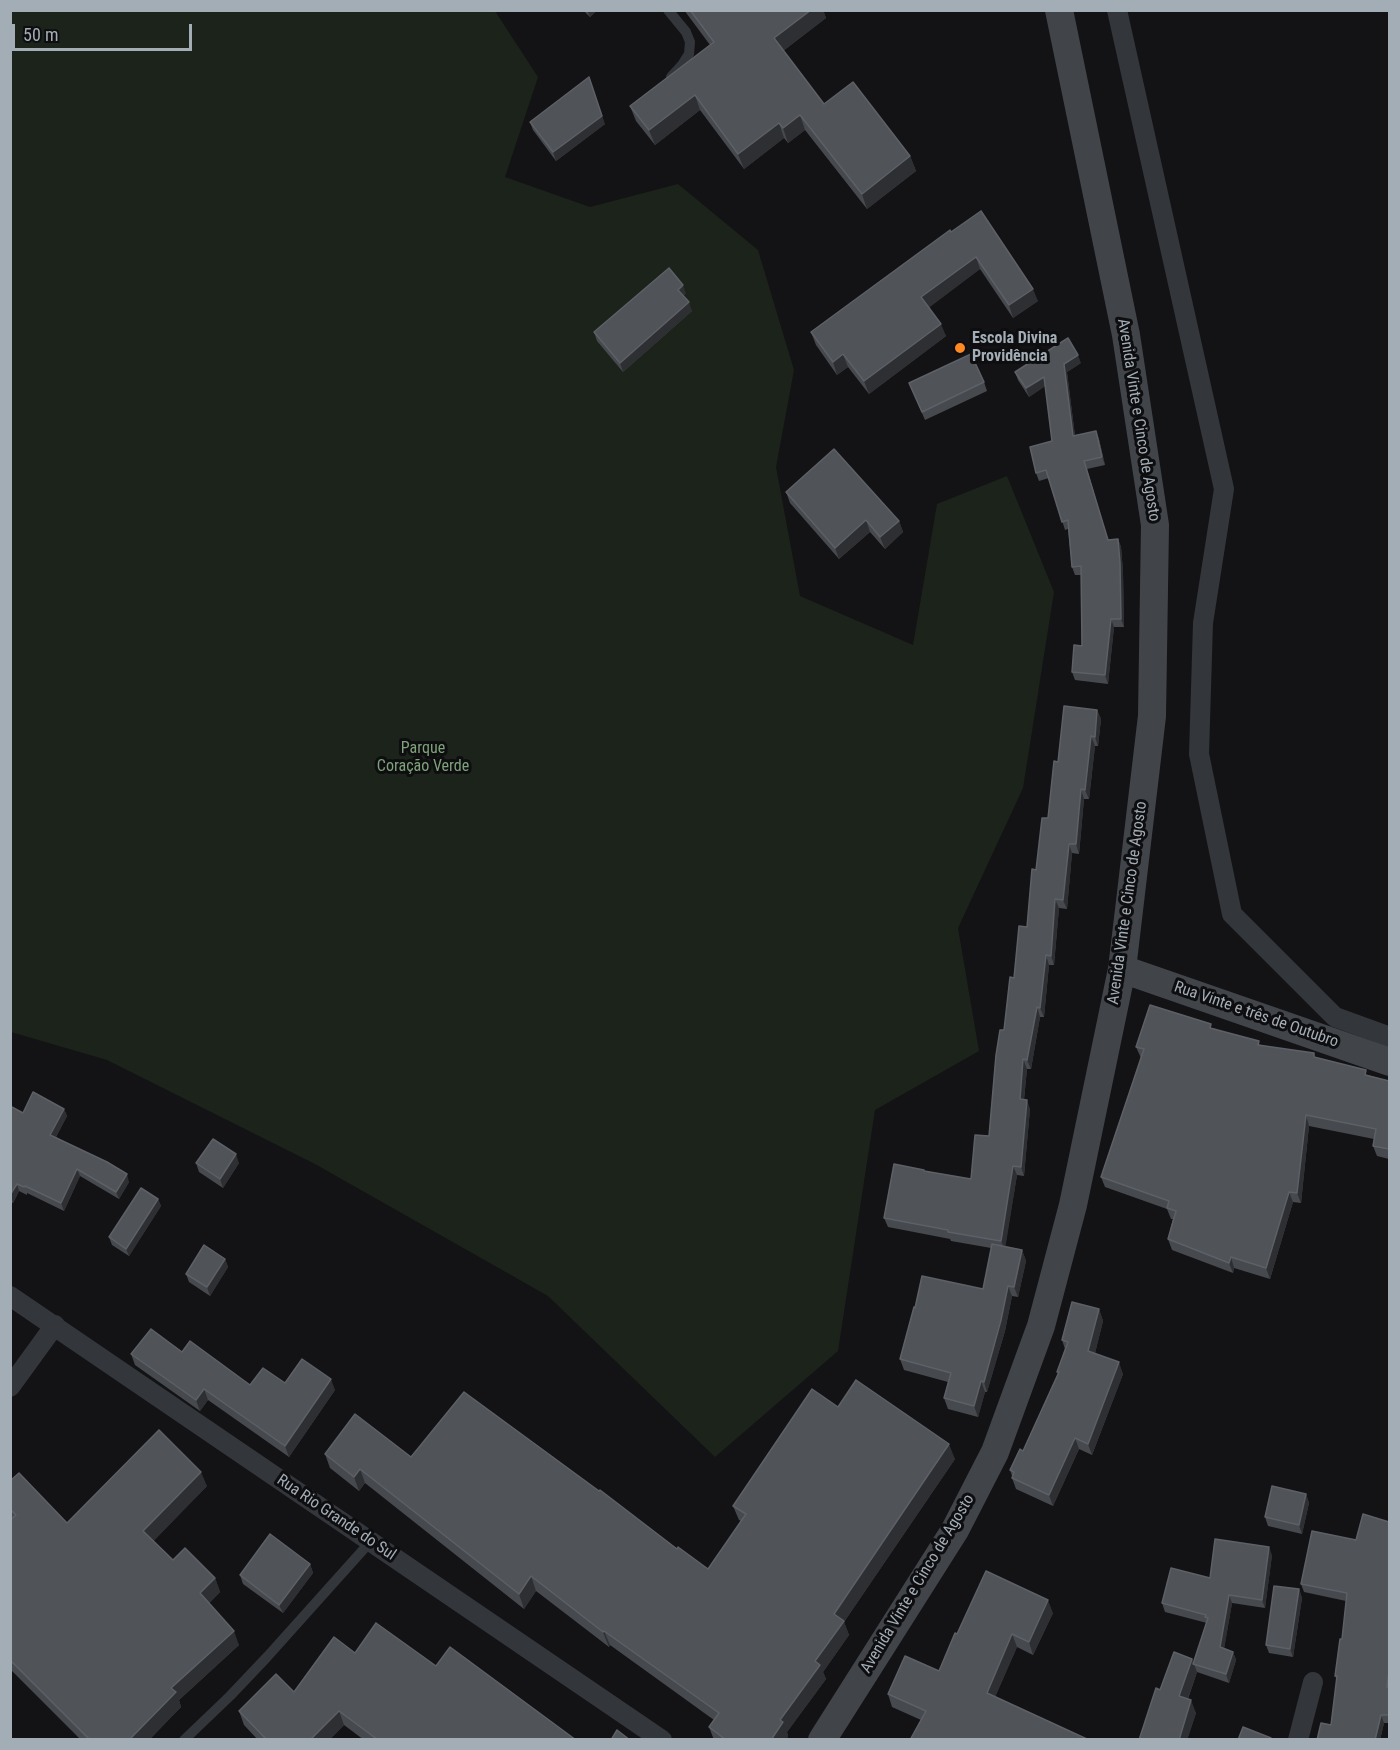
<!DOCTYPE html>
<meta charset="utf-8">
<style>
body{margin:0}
#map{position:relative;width:1400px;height:1750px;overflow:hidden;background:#131315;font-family:"Roboto Condensed",sans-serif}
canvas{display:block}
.frame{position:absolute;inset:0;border:12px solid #a3adb6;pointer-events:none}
.scale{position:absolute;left:12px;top:24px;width:180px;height:27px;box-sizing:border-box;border:3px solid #a3adb6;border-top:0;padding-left:8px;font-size:18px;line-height:21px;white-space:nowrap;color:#a3adb6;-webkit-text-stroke:4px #0e0e10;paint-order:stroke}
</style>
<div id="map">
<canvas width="1400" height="1750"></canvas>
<div class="frame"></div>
<div class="scale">50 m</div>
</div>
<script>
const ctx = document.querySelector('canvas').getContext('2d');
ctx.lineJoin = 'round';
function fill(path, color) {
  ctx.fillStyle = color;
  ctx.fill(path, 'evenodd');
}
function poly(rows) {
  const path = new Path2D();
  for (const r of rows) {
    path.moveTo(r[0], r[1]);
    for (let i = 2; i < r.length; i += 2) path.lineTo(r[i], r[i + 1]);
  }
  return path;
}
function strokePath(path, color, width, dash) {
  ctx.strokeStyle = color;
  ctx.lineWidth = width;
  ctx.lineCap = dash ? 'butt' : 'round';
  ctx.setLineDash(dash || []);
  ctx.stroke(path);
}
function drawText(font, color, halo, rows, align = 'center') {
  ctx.font = font + ' "Roboto Condensed",sans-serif';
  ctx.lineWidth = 6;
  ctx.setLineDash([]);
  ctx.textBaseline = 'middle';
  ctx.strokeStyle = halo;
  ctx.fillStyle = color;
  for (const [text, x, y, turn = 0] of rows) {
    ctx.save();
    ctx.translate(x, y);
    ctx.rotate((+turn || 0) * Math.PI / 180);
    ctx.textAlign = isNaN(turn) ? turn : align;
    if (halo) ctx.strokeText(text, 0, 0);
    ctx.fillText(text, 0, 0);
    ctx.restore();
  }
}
const green = poly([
 [10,11,495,11,538,77,505,177,590,207,678,184,758,250,794,370,776,467,800,596,913,645,937,504,1007,476,1054,592,1023,788,958,928,979,1051,875,1110,838,1351,715,1457,548,1296,315,1164,107,1060,11,1032]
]);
const lane = poly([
 [668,10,686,32,690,42,689,54,682,65,671,77],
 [184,1740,230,1696,267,1657,371,1541]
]);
const street = poly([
 [1117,10,1224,489,1203,623,1199,754,1232,914,1335,1017,1390,1037],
 [10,1296,662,1740],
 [10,1387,55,1325],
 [1298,1740,1313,1682]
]);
const secondary = poly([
 [1122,969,1390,1062],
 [822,1740,955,1530,995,1452,1041,1326,1073,1205,1122,969,1152,716,1155,525,1126,335,1059,10]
]);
const wall = poly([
 [583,10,597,10,590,17],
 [684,10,823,10,826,18,783,51,824,104,910,156,916,171,867,209,805,130,788,143,784,138,744,169,700,110,655,145,636,121,630,106,710,45],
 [530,122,605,124,556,161,533,130],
 [951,232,1038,301,1013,318,980,269,929,307,946,336,869,394,848,367,837,375,816,345,811,332],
 [686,293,683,296,692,311,623,372,597,341,594,332],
 [1081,363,1067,372,1075,436,1096,431,1099,439,1105,465,1087,469,1108,540,1118,539,1121,547,1123,572,1124,627,1114,627,1108,684,1075,680,1072,672,1082,646,1081,575,1075,575,1072,567,1068,529,1065,530,1049,478,1039,481,1036,473,1052,441,1045,386,1029,397,1018,380,1015,372],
 [984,382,987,391,925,420,909,383],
 [786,492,899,521,903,532,885,549,870,532,839,559,790,503],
 [1097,710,1101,719,1098,746,1095,746,1089,799,1084,799,1079,854,1072,853,1067,909,1059,908,1054,965,1049,965,1044,1017,1040,1017,1031,1069,1027,1069,1024,1100,1030,1109,1024,1176,1017,1175,1005,1246,1022,1250,1026,1261,1018,1297,1012,1296,1005,1331,987,1392,985,1392,978,1417,948,1409,944,1398,948,1382,904,1370,900,1359,915,1308,983,1289,991,1248,951,1241,950,1239,888,1227,884,1218,925,1171,971,1179,989,1136,1004,1030,1014,978,1027,927,1036,870,1048,818,1058,762],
 [1213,1028,1261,1045,1316,1058,1368,1075,1389,1081,1389,1159,1377,1156,1373,1146,1374,1139,1309,1126,1301,1203,1293,1202,1270,1279,1234,1268,1233,1273,1172,1250,1168,1239,1173,1219,1171,1219,1167,1209,1105,1187,1101,1177,1141,1058,1136,1047],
 [10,1106,23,1113,64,1109,67,1116,56,1137,129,1182,119,1199,80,1176,64,1211,27,1193,27,1195,19,1191,13,1203,10,1201],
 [196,1163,239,1163,223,1188,199,1172],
 [158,1199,161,1206,129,1256,112,1245,109,1237],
 [225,1259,228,1267,210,1296,189,1282,186,1274],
 [1099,1309,1103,1321,1095,1353,1123,1374,1092,1455,1079,1449,1053,1506,1016,1489,1012,1478,1012,1476,1010,1470,1023,1451,1058,1374,1057,1372,1065,1349,1062,1340],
 [182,1352,250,1385,335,1390,289,1457,208,1400,200,1411,135,1365,131,1354],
 [838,1407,955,1459,844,1622,849,1635,823,1672,826,1679,787,1732,788,1736,786,1740,714,1740,709,1727,714,1720,610,1645,609,1647,536,1591,524,1609,365,1483,359,1491,330,1468,325,1454,411,1457,677,1549,708,1569,741,1521,739,1520,733,1506],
 [10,1481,67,1523,207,1486,153,1541,173,1560,215,1578,220,1592,209,1603,239,1645,179,1700,181,1707,149,1740,81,1740,10,1669],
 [1306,1494,1309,1503,1302,1534,1268,1526,1265,1517],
 [1389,1522,1389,1723,1384,1723,1380,1740,1317,1740,1331,1725,1337,1680,1335,1676,1342,1639,1346,1601,1304,1592,1301,1584,1356,1540],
 [1272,1555,1265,1608,1232,1603,1224,1648,1233,1652,1236,1660,1229,1683,1197,1672,1188,1699,1196,1713,1187,1740,1139,1740,1160,1690,1192,1659,1194,1663,1207,1623,1165,1612,1162,1603,1210,1578],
 [310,1564,313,1573,283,1613,243,1584,240,1575],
 [1299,1589,1302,1598,1293,1657,1269,1653,1266,1645],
 [1053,1613,1033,1655,1017,1647,995,1697,921,1720,892,1707,888,1694,939,1671,957,1634],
 [355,1653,436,1666,576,1740,364,1740,344,1725,329,1740,258,1740,244,1725,239,1711,294,1692]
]);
const shadedWall = poly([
 [587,10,597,10,590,17],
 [811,10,823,10,826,18,780,53,774,38],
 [589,77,605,124,556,161,553,152],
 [695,95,700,110,655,145,649,130],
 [800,115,805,130,788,143,783,128],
 [779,123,784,138,744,169,738,154],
 [910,156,916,171,867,209,862,194],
 [976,257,980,269,926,310,921,297],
 [683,285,686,293,681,298,678,290],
 [1033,289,1038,301,1013,318,1009,305],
 [689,302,692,311,623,372,620,363],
 [941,324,946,336,869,394,864,381],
 [843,354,848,367,837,375,833,362],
 [1078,355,1081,363,1067,372,1076,444,1073,436,1064,364],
 [1044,377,1047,385,1029,397,1026,388],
 [1096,431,1099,439,1105,465,1102,457],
 [866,520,870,532,839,559,835,548],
 [899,521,903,532,885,549,880,537],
 [1118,539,1121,547,1123,572,1124,627,1121,619],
 [1111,619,1114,627,1108,684,1105,675],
 [1097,710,1101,719,1098,746,1095,737],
 [1091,736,1095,746,1089,799,1085,790],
 [1081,789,1084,799,1079,854,1076,844],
 [1069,844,1072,853,1067,909,1063,900],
 [1055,899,1059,908,1054,965,1051,956],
 [1046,955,1049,965,1044,1017,1040,1008],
 [1037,1007,1040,1017,1031,1069,1027,1060],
 [1023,1059,1027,1069,1023,1109,1020,1099],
 [1027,1100,1030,1109,1024,1176,1021,1167],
 [64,1109,67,1116,53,1142,50,1135],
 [1306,1115,1309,1126,1301,1203,1297,1193],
 [236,1154,239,1163,223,1188,220,1179],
 [1013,1166,1017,1175,1005,1250,1001,1241],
 [77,1169,80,1176,64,1211,61,1203],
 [127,1174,129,1182,119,1199,116,1192],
 [17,1184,19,1191,13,1203,11,1195],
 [1289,1192,1293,1202,1270,1279,1266,1268],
 [158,1199,161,1206,129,1256,126,1249],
 [1022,1250,1026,1261,1018,1297,1014,1287],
 [1231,1257,1234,1268,1233,1273,1229,1263],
 [225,1259,228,1267,210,1296,207,1287],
 [1008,1286,1012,1296,1005,1331,987,1392,984,1382],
 [1099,1309,1103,1321,1093,1362,1088,1351],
 [1119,1362,1123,1374,1092,1455,1088,1444],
 [331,1379,335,1390,289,1457,285,1446],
 [981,1381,985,1392,978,1417,974,1406],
 [204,1389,208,1400,200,1411,196,1400],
 [1075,1438,1079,1449,1053,1506,1049,1495],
 [949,1444,955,1459,844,1622,849,1635,823,1672,826,1679,787,1732,788,1736,786,1740,771,1740,780,1720,834,1614],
 [360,1469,365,1483,359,1491,354,1477],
 [201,1472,207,1486,149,1546,143,1531],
 [1306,1494,1309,1503,1302,1534,1299,1525],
 [1269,1547,1272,1555,1265,1608,1262,1600],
 [310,1564,313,1573,283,1613,279,1605],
 [531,1576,536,1591,524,1609,519,1594],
 [215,1578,220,1592,205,1608,200,1593],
 [1299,1589,1302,1598,1293,1657,1290,1649],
 [1229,1595,1232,1603,1223,1656,1220,1647],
 [1048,1600,1053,1613,1033,1655,1029,1642],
 [234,1631,239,1645,179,1700,181,1707,149,1740,129,1740,171,1688],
 [604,1631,610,1645,609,1647,603,1632],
 [1012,1634,1017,1647,991,1706,987,1693],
 [1233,1652,1236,1660,1229,1683,1226,1674],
 [1192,1659,1197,1672,1184,1709,1179,1696],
 [1191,1700,1196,1713,1187,1740,1179,1740],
 [339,1711,344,1725,329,1740,310,1740],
 [1381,1715,1384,1723,1380,1740,1375,1740]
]);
const building = poly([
 [690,10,811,10,774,38,824,104,853,82,910,156,862,194,800,115,783,128,779,123,738,154,695,95,649,130,630,106,714,42,690,10],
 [589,77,602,116,553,152,530,122,589,77],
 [981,211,1033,289,1009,305,976,257,921,297,941,324,864,381,843,354,833,362,811,332,950,230,951,232,981,211],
 [669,268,683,285,678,290,689,302,620,363,594,332,669,268],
 [1068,338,1078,355,1064,364,1073,436,1096,431,1102,457,1084,461,1108,540,1118,539,1120,563,1121,619,1111,619,1105,675,1072,672,1074,645,1082,646,1081,566,1072,567,1068,520,1062,522,1046,470,1036,473,1030,447,1052,441,1044,377,1026,388,1015,372,1068,338],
 [971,354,984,382,922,412,909,383,971,354],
 [834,449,899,521,880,537,866,520,835,548,786,492,834,449],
 [1064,706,1097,710,1095,737,1091,736,1085,790,1081,789,1076,844,1069,844,1063,900,1055,899,1051,956,1046,955,1040,1008,1037,1007,1027,1060,1023,1059,1020,1099,1027,1100,1021,1167,1013,1166,1001,1241,948,1232,948,1230,884,1218,894,1164,924,1170,924,1171,971,1179,975,1135,989,1136,996,1055,1000,1030,1004,1030,1010,977,1014,978,1019,926,1027,927,1032,869,1036,870,1042,818,1048,818,1054,761,1058,762,1064,706],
 [1150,1005,1211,1024,1210,1028,1259,1041,1258,1045,1314,1053,1314,1057,1366,1070,1365,1075,1389,1081,1389,1149,1373,1146,1376,1129,1306,1115,1297,1193,1289,1192,1266,1268,1231,1257,1229,1263,1168,1239,1176,1211,1167,1208,1169,1201,1101,1177,1144,1049,1136,1047,1150,1005],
 [33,1092,64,1109,50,1135,107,1162,127,1174,116,1192,77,1169,61,1203,25,1186,24,1187,17,1184,10,1195,10,1106,23,1113,33,1092],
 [213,1139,236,1154,220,1179,196,1163,213,1139],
 [141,1188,158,1199,126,1249,109,1237,141,1188],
 [992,1244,1022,1250,1014,1287,1008,1286,1001,1320,984,1382,981,1381,974,1406,944,1398,951,1373,900,1359,914,1307,915,1308,922,1276,983,1289,992,1244],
 [204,1245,225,1259,207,1287,186,1274,204,1245],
 [1072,1302,1099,1309,1088,1351,1119,1362,1088,1444,1075,1438,1049,1495,1012,1478,1014,1472,1010,1470,1020,1449,1023,1451,1059,1372,1057,1372,1068,1342,1062,1340,1072,1302],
 [151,1329,182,1352,190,1341,250,1385,263,1368,285,1383,302,1359,331,1379,285,1446,204,1389,196,1400,131,1354,151,1329],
 [856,1380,949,1444,834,1614,844,1621,815,1661,820,1665,780,1720,783,1722,771,1740,726,1740,709,1727,719,1713,604,1631,603,1632,531,1576,519,1594,360,1469,354,1477,325,1454,355,1414,411,1457,464,1392,599,1491,600,1490,677,1549,678,1547,708,1569,746,1514,733,1506,812,1389,838,1407,856,1380],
 [159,1430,201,1472,143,1531,173,1560,185,1548,215,1578,200,1593,234,1631,171,1688,176,1692,129,1740,90,1740,10,1660,10,1520,16,1515,10,1509,10,1481,19,1473,67,1523,159,1430],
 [1272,1486,1306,1494,1299,1525,1265,1517,1272,1486],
 [1363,1514,1389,1522,1389,1671,1387,1687,1389,1687,1389,1715,1381,1715,1375,1740,1317,1740,1321,1723,1331,1725,1337,1676,1335,1676,1340,1639,1342,1639,1347,1593,1301,1584,1312,1531,1356,1540,1363,1514],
 [270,1534,310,1564,279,1605,240,1575,270,1534],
 [1215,1539,1269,1547,1262,1600,1229,1595,1220,1647,1233,1652,1226,1674,1193,1664,1208,1618,1205,1617,1206,1615,1162,1603,1171,1568,1210,1578,1215,1539],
 [986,1571,1048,1600,1029,1642,1012,1634,987,1693,1089,1740,910,1740,926,1711,888,1694,905,1656,939,1671,955,1633,957,1634,986,1571],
 [1274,1586,1299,1589,1290,1649,1266,1645,1274,1586],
 [376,1623,436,1666,450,1647,576,1740,378,1740,339,1711,310,1740,267,1740,239,1711,276,1674,294,1692,334,1637,355,1653,376,1623],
 [1174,1652,1192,1659,1179,1696,1191,1700,1179,1740,1139,1740,1156,1688,1160,1690,1174,1652],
 [1243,1727,1271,1738,1270,1740,1238,1740,1243,1727],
 [617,1730,630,1740,611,1740,617,1730]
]);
const markers = [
 [960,348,6,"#fe8821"]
];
const poiNames = [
 ["Escola Divina",972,339],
 ["Providência",972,357]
];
const streetNames = [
 ["Avenida Vinte e Cinco de Agosto",1138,420,81],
 ["Avenida Vinte e Cinco de Agosto",1128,903,-82],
 ["Rua Vinte e três de Outubro",1256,1015,19],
 ["Rua Rio Grande do Sul",336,1518,34],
 ["Avenida Vinte e Cinco de Agosto",918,1584,-59]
];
const parkNames = [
 ["Parque",423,749],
 ["Coração Verde",423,767]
];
fill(green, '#1b231b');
strokePath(lane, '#33363a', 10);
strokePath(street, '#33363a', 20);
strokePath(secondary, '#41454a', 28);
fill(wall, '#46494d');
fill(shadedWall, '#2d2f32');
fill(building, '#505358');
strokePath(building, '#5d6167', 1.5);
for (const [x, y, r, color] of markers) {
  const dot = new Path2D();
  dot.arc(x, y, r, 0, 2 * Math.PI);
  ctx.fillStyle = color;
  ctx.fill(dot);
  strokePath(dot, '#0e0e10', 2);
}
drawText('bold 16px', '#a3adb6', '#0e0e10', poiNames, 'left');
drawText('16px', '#a3adb6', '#0e0e10', streetNames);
drawText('16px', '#7ea279', '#0e0e10', parkNames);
</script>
